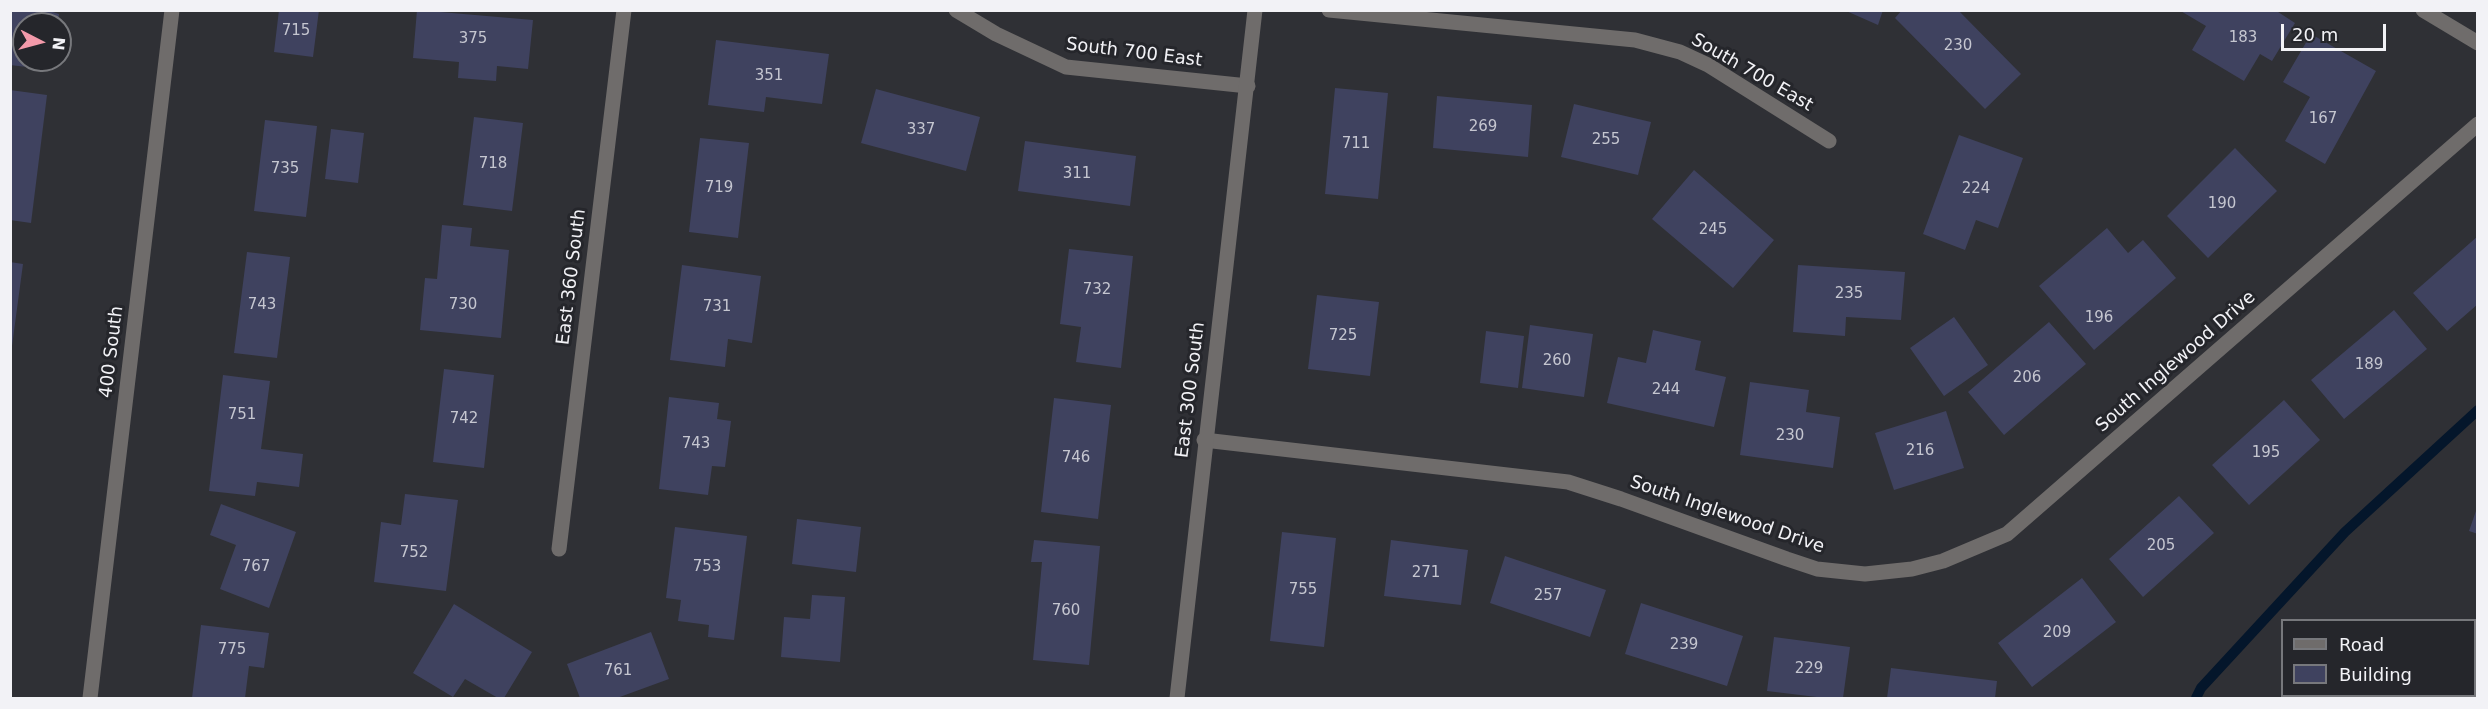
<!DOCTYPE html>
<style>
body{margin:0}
#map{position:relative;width:2488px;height:709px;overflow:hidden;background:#2f3035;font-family:"DejaVu Sans",sans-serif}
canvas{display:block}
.frame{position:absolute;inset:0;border:12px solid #f2f2f6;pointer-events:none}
.legend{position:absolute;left:2281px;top:619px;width:195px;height:78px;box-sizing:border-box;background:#25262b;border:2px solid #77787c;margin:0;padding:8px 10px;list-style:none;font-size:18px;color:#f2f2f6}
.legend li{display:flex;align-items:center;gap:12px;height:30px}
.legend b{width:30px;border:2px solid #77787c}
.north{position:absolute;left:12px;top:12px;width:60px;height:60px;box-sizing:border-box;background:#25262b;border:2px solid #77787c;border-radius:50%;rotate:96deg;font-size:16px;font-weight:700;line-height:24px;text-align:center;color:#f2f2f6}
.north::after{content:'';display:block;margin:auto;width:21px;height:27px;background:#f39aaa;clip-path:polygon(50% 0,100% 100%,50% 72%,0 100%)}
.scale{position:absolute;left:2281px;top:24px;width:105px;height:27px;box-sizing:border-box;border:3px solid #f2f2f6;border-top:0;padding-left:8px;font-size:18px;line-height:21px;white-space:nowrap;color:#f2f2f6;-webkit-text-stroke:4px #25262b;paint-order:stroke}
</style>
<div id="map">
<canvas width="2488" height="709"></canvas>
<div class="frame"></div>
<ul class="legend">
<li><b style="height:8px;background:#6f6c6b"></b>Road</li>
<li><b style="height:16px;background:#3f425f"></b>Building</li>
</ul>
<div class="north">N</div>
<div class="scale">20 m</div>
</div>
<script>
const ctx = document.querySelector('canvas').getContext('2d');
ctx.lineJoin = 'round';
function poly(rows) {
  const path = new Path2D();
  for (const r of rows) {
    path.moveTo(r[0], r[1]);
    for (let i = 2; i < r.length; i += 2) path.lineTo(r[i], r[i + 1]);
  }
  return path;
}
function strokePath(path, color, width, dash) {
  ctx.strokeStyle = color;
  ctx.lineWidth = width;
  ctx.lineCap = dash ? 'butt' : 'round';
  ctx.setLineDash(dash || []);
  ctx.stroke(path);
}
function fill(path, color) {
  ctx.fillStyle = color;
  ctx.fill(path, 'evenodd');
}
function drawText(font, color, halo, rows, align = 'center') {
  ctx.font = font + ' "DejaVu Sans",sans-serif';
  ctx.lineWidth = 6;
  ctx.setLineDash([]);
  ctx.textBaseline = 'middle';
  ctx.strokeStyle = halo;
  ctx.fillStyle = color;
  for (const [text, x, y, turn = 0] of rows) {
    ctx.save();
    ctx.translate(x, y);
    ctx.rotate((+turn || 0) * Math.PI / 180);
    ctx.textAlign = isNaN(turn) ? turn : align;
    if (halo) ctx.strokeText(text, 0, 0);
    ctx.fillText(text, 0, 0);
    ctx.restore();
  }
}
const stream = poly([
 [2196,698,2201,688,2345,532,2478,410]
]);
const building = poly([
 [10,10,46,10,59,14,58,24,24,24,24,60,53,60,52,70,10,65],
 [279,10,319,10,313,57,274,52],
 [417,10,533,20,528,69,497,66,496,81,458,78,459,62,413,58],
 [1844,10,1883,10,1878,25],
 [1902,10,1958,10,2021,74,1985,109,1895,18],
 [2179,10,2275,10,2295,23,2272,61,2260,54,2244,81,2192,50,2206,26],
 [2311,34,2376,71,2325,164,2285,141,2310,97,2283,82],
 [716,40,829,54,822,104,766,97,764,112,708,105],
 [1335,88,1388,93,1378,199,1325,194],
 [876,89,980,117,966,171,861,143],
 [10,90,47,95,31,223,10,220],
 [1437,96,1532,105,1528,157,1433,148],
 [1574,104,1651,122,1638,175,1561,157],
 [474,117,523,123,512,211,463,205],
 [265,120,317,126,306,217,254,211],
 [331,129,364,133,358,183,325,179],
 [1959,135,2023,158,1998,228,1976,220,1965,250,1923,234],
 [700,138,749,143,738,238,689,232],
 [1025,141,1136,156,1130,206,1018,191],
 [2235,148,2277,191,2208,258,2167,216],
 [1694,170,1774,240,1733,288,1652,219],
 [442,225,472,228,470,246,509,250,501,338,420,330,425,278,437,279],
 [2107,228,2128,253,2143,240,2176,278,2094,350,2039,286],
 [2478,236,2478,304,2447,331,2413,293],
 [1069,249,1133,256,1121,368,1076,362,1081,327,1060,324],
 [247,252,290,257,277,358,234,353],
 [10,262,23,264,12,346,10,346],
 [682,265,761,276,752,343,728,339,725,367,670,360],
 [1798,265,1905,272,1901,320,1846,317,1845,336,1793,332],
 [1317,295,1379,302,1370,376,1308,369],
 [2394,310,2427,349,2344,419,2311,380],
 [1954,317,1988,365,1944,396,1910,348],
 [2049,322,2086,364,2004,435,1968,392],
 [1530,325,1593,334,1584,397,1522,388],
 [1653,330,1701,341,1695,370,1726,377,1714,427,1607,403,1618,357,1646,363],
 [1486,331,1524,336,1518,388,1480,383],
 [444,369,494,375,484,468,433,462],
 [223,375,270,381,261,449,303,454,299,487,257,482,255,496,209,491],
 [1750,382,1809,390,1806,412,1840,417,1833,468,1740,455],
 [669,397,719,403,717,419,731,421,725,467,712,466,708,495,659,489],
 [1054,398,1111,405,1098,519,1041,512],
 [2284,400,2320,440,2249,505,2212,465],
 [1946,411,1964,468,1894,490,1875,433],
 [405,494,458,500,446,591,374,582,381,522,401,525],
 [2179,496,2214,533,2143,597,2109,559],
 [221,504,296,532,269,608,220,589,236,545,210,535],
 [2477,508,2478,508,2478,534,2469,531],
 [797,519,861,527,856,572,792,564],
 [675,527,747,536,734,640,708,637,709,625,678,621,681,600,666,598],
 [1282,532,1336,538,1324,647,1270,641],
 [1034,540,1100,546,1089,665,1033,660,1042,562,1031,562],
 [1391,540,1468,550,1461,605,1384,596],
 [1505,556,1606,590,1590,637,1490,603],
 [2082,578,2116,622,2032,687,1998,643],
 [812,595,845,597,840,662,781,657,784,617,810,619],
 [1641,603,1743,636,1727,686,1625,654],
 [454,604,532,652,504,698,498,698,465,679,453,697,413,673],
 [2474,621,2478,622,2478,698,2453,698,2453,696,2474,696],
 [201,625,269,633,264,668,249,666,245,698,192,698],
 [651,632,669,679,617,698,580,698,567,664],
 [1774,637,1850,647,1843,698,1825,698,1767,691],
 [1891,668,1997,681,1995,698,1887,698]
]);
const minor = poly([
 [956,10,996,34,1066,67,1248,86],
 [1329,10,1635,40,1680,52,1708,65,1829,141],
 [2423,10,2478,43],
 [1204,440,1568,482,1621,499,1787,559,1817,569,1865,574,1912,569,1943,561,2007,534,2478,124],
 [559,549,624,10]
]);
const tertiary = poly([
 [90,698,172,10],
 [1177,698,1255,10]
]);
const numberNames = [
 ["715",296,31],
 ["183",2243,38],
 ["375",473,39],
 ["230",1958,46],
 ["351",769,76],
 ["167",2323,119],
 ["269",1483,127],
 ["337",921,130],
 ["255",1606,140],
 ["711",1356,144],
 ["718",493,164],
 ["735",285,169],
 ["311",1077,174],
 ["719",719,188],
 ["224",1976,189],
 ["190",2222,204],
 ["245",1713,230],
 ["732",1097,290],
 ["235",1849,294],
 ["743",262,305],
 ["730",463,305],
 ["731",717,307],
 ["196",2099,318],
 ["725",1343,336],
 ["260",1557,361],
 ["189",2369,365],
 ["206",2027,378],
 ["244",1666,390],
 ["751",242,415],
 ["742",464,419],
 ["230",1790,436],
 ["743",696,444],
 ["216",1920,451],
 ["195",2266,453],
 ["746",1076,458],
 ["205",2161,546],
 ["752",414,553],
 ["767",256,567],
 ["753",707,567],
 ["271",1426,573],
 ["755",1303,590],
 ["257",1548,596],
 ["760",1066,611],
 ["209",2057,633],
 ["239",1684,645],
 ["775",232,650],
 ["229",1809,669],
 ["761",618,671]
];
const streetNames = [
 ["South 700 East",1134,53,7],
 ["South 700 East",1752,73,30],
 ["East 360 South",572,277,-83],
 ["400 South",112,352,-83],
 ["South Inglewood Drive",2176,362,-41],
 ["East 300 South",1191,390,-83],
 ["South Inglewood Drive",1727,515,19]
];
strokePath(stream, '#04162b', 10);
fill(building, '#3f425f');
strokePath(minor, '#6f6c6b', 15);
strokePath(tertiary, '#6f6c6b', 15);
drawText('15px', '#c5c6d0', null, numberNames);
drawText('18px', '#f2f2f6', '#25262b', streetNames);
</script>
